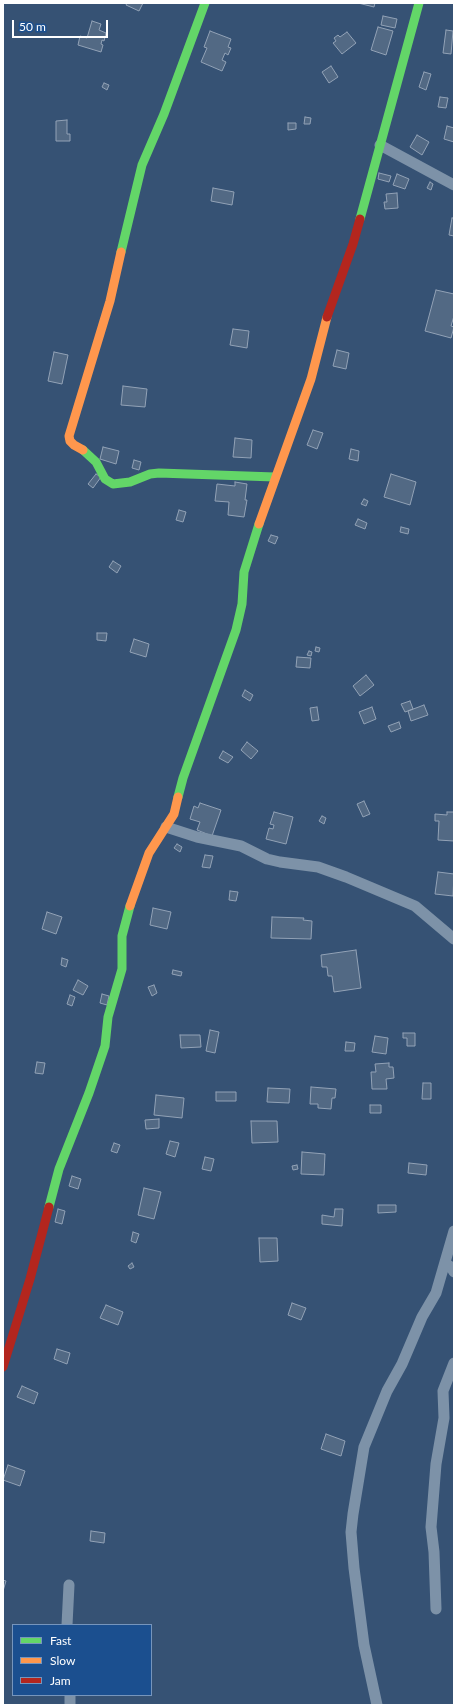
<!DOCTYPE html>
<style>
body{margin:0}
#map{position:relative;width:457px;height:1708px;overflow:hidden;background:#365274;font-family:Lato,sans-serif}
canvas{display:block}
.frame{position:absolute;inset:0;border:4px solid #fff;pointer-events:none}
.legend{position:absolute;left:12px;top:1624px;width:140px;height:72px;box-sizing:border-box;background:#1b4f8f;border:1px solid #7695bc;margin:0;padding:5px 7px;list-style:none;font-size:12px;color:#fff}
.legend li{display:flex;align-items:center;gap:8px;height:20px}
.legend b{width:20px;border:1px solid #7695bc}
.scale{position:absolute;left:12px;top:20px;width:96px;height:18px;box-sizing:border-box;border:2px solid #fff;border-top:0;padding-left:5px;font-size:12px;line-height:14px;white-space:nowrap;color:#fff;-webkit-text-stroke:3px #1b4f8f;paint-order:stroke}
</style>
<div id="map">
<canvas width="457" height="1708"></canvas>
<div class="frame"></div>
<ul class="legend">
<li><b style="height:5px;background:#63d668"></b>Fast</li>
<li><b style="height:5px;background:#ff974d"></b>Slow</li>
<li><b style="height:5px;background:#b3261e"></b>Jam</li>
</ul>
<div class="scale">50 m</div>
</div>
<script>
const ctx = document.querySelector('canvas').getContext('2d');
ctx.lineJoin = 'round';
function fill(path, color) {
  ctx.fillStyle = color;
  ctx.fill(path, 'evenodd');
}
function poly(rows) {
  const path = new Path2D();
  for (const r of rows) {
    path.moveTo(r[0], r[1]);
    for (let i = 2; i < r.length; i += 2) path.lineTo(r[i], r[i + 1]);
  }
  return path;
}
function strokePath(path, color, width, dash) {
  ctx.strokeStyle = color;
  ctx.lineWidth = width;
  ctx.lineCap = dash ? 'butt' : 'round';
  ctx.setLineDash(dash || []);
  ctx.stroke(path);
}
const building = poly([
 [127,3,143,3,139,11,126,5,127,3],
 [358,3,375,3,374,7,358,3],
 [383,16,397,19,395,28,381,25,383,16],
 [92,21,101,24,99,30,106,33,104,41,102,40,101,44,103,45,101,52,78,45,80,36,87,38,92,21],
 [378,27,393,31,386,55,371,50,378,27],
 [446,30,453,31,451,54,443,53,446,30],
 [210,31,231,39,228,47,231,48,228,55,225,53,222,60,226,62,222,71,201,62,207,48,204,47,210,31],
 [347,32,356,43,342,54,333,43,336,41,334,38,338,35,340,37,347,32],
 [331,66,338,77,329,83,322,72,331,66],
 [424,72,431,74,426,90,419,87,424,72],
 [104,83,109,85,107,90,102,87,104,83],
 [440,97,448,98,446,108,438,107,440,97],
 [305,117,311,118,310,124,304,124,305,117],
 [67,120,67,134,70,134,70,141,56,141,56,121,67,120],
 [288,123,296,123,296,129,288,130,288,123],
 [447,126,454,128,454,142,444,139,447,126],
 [417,135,429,142,422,155,410,147,417,135],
 [379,173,391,176,389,182,378,179,379,173],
 [397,174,409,179,405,189,393,185,397,174],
 [430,182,433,184,431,190,427,188,430,182],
 [213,188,234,192,232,205,211,201,213,188],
 [397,193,398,208,385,209,384,202,387,202,386,194,397,193],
 [452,218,454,218,454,236,449,235,452,218],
 [436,290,454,294,454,316,451,326,454,327,451,338,425,331,436,290],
 [233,329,249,331,247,348,230,345,233,329],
 [337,350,349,353,346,369,333,366,337,350],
 [54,352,68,355,62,384,48,381,54,352],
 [123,386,147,389,145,407,121,405,123,386],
 [313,430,323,433,317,449,307,445,313,430],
 [235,438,252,440,251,458,233,457,235,438],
 [103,447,119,451,116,464,100,459,103,447],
 [351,449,359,451,358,461,349,459,351,449],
 [134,460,141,462,139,470,132,468,134,460],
 [96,474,101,477,93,488,88,484,96,474],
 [391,474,416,482,410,505,384,497,391,474],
 [235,482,247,484,245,500,247,500,244,517,228,515,229,502,215,501,217,484,235,486,235,482],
 [364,499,368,501,366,506,361,504,364,499],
 [179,510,186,512,183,522,176,520,179,510],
 [358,519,367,523,365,529,355,525,358,519],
 [401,527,409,529,408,534,400,532,401,527],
 [271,535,278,537,275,544,268,541,271,535],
 [113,561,121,566,117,573,109,567,113,561],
 [97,633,107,633,106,641,97,640,97,633],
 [134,639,149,644,146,657,130,652,134,639],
 [316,647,320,648,319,652,315,651,316,647],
 [309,651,312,652,311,656,307,655,309,651],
 [297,657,311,658,310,668,296,667,297,657],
 [366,675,374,685,360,696,353,686,366,675],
 [245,690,253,695,250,701,242,696,245,690],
 [410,701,413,709,405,712,401,704,410,701],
 [424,705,428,715,411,721,408,711,424,705],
 [317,707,319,720,312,721,310,708,317,707],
 [372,707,376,719,364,724,359,712,372,707],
 [399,722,401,728,391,732,388,726,399,722],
 [247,742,258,751,251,759,241,750,247,742],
 [223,751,233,757,228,763,219,758,223,751],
 [364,801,370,814,363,817,357,804,364,801],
 [200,803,221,810,212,836,197,830,200,822,190,819,194,806,198,808,200,803],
 [274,812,293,817,286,844,266,839,269,828,273,829,274,825,270,824,274,812],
 [447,812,454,812,454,841,438,840,439,821,435,821,435,814,447,815,447,812],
 [322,816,326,818,324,824,319,821,322,816],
 [177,844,182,847,180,852,174,848,177,844],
 [205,855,213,856,210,868,202,867,205,855],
 [438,872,454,874,453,896,435,894,438,872],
 [230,891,238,892,236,901,229,900,230,891],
 [153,908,171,912,167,929,150,925,153,908],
 [47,912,62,917,56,934,42,929,47,912],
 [272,917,304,918,303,920,312,921,311,939,271,938,272,917],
 [356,950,361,988,334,992,332,976,328,976,327,967,322,967,321,955,356,950],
 [62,958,68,960,66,967,61,965,62,958],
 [173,970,182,972,181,976,172,974,173,970],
 [78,980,88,986,83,995,73,990,78,980],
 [154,985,157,993,152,996,148,987,154,985],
 [102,994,109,996,107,1005,100,1003,102,994],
 [70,995,75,997,72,1006,67,1004,70,995],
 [210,1030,219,1032,215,1053,206,1051,210,1030],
 [403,1033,415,1033,415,1046,407,1046,407,1038,403,1038,403,1033],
 [180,1035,200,1035,201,1047,181,1048,180,1035],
 [375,1036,388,1038,386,1054,372,1052,375,1036],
 [346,1042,355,1043,354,1051,345,1051,346,1042],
 [37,1062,45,1063,43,1074,35,1073,37,1062],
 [389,1063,389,1067,393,1067,394,1078,386,1079,387,1089,372,1089,371,1072,376,1072,375,1064,389,1063],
 [423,1083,431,1083,431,1099,422,1099,423,1083],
 [311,1087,336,1089,335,1098,332,1098,331,1109,318,1108,318,1104,310,1104,311,1087],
 [268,1088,290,1089,289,1103,267,1102,268,1088],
 [216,1092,236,1092,236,1101,216,1101,216,1092],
 [156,1095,184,1098,182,1118,154,1115,156,1095],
 [370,1105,381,1105,381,1113,370,1113,370,1105],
 [159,1119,159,1128,146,1129,145,1120,159,1119],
 [251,1121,277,1121,278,1142,252,1143,251,1121],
 [170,1141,179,1143,175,1157,166,1154,170,1141],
 [114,1143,120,1145,117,1153,111,1151,114,1143],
 [302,1152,325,1154,324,1175,301,1174,302,1152],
 [205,1157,214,1159,211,1171,202,1169,205,1157],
 [409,1163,427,1165,426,1175,408,1173,409,1163],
 [297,1165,298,1169,293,1170,292,1166,297,1165],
 [72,1176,81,1179,78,1189,69,1186,72,1176],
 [144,1188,161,1192,154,1219,138,1215,144,1188],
 [378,1205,396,1205,396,1212,378,1213,378,1205],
 [58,1209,65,1211,62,1224,55,1222,58,1209],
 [335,1209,343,1209,342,1226,322,1224,322,1215,334,1217,335,1209],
 [133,1232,139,1234,136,1243,131,1241,133,1232],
 [259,1238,277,1238,278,1261,260,1262,259,1238],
 [132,1263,134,1267,130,1269,128,1266,132,1263],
 [292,1303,306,1308,301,1320,288,1315,292,1303],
 [106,1305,123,1312,118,1325,100,1318,106,1305],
 [57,1349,70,1353,67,1364,54,1359,57,1349],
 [22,1386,38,1393,34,1404,17,1397,22,1386],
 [326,1434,345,1441,341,1456,321,1449,326,1434],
 [8,1465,25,1471,20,1486,3,1480,8,1465],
 [91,1531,105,1533,104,1543,90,1541,91,1531],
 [3,1580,6,1581,3,1591,3,1580]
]);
const street = poly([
 [380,145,454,185],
 [166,827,197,837,241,846,267,859,280,862,318,867,346,877,415,906,454,939],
 [445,1263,451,1267,454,1272],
 [436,1609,434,1552,431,1527,436,1464,444,1418,443,1391,454,1363],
 [67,1625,69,1585],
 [70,1695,70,1705],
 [377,1705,364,1645,354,1568,351,1532,353,1514,364,1447,387,1391,402,1364,422,1317,436,1293,454,1231]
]);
const fast = poly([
 [360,219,419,3],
 [121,252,142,165,164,114,205,3],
 [83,450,96,462,105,479,113,484,130,482,150,474,159,473,275,477],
 [178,797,183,778,236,630,242,604,244,572,259,524],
 [49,1207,59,1169,89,1093,105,1046,108,1017,122,969,122,936,130,906]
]);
const slow = poly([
 [83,450,74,445,70,441,69,436,110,301,121,252],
 [259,524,311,379,327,317],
 [130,906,149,853,174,814,178,797]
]);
const jam = poly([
 [327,317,353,244,360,219],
 [3,1367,30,1279,49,1207]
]);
fill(building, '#526984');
strokePath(building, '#92a2b6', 1);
strokePath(street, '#7d92a8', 11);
strokePath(fast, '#63d668', 9);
strokePath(slow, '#ff974d', 9);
strokePath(jam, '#b3261e', 9);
</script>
